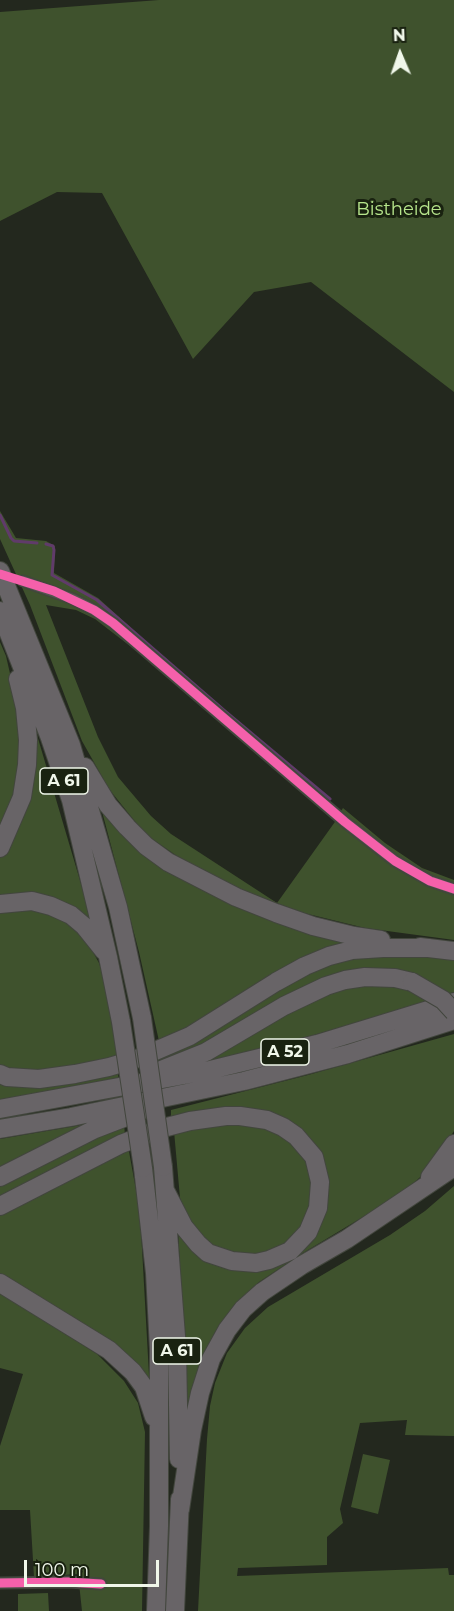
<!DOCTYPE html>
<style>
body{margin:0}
#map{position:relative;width:454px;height:1611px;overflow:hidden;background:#23281e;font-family:Montserrat,sans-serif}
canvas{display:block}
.north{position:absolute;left:370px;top:24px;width:60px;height:60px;-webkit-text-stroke:4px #192210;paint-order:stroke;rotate:358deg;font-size:16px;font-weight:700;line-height:24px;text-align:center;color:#f0f7ea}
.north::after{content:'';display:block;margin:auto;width:21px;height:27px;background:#f0f7ea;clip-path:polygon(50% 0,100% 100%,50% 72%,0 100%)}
.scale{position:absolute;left:24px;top:1560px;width:135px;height:27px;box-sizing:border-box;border:3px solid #f0f7ea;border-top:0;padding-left:8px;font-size:18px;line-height:21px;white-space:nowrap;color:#f0f7ea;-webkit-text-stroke:4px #192210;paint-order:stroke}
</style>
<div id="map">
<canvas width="454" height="1611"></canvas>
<div class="north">N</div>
<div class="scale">100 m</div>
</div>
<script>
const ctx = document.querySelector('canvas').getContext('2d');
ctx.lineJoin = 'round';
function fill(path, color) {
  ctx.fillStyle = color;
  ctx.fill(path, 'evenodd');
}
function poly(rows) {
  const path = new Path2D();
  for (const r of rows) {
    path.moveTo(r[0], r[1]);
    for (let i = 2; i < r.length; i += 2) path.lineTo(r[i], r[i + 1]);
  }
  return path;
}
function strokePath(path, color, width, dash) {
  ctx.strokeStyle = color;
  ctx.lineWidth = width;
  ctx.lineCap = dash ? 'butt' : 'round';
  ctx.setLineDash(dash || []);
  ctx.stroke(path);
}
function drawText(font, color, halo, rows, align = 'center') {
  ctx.font = font + ' Montserrat,sans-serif';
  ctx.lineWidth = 6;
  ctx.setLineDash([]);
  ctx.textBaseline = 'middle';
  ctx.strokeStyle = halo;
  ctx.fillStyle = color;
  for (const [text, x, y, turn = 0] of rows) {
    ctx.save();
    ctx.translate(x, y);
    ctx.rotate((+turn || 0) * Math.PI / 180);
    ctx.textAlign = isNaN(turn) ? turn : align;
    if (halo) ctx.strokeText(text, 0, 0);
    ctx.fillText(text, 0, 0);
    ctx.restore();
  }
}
const green = poly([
 [159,0,454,0,454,392,311,282,254,292,193,359,102,193,57,192,0,221,0,12],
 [0,511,16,538,46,541,55,546,54,573,98,598,139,635,130,646,95,619,76,610,46,605,98,737,118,777,151,816,171,834,277,903,337,819,454,894,454,940,365,928,304,913,240,890,177,856,145,834,109,789,82,741,30,605,0,539],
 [0,642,6,656,17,704,21,753,11,807,0,833],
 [31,720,37,735,97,938,81,919,0,900,0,856],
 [99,800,153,856,362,942,181,1032,159,1041,139,952],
 [343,808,385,843,422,868,454,880,454,885,442,881,395,857,339,814],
 [21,906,46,911,73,925,88,943,99,963,107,989,117,1056,65,1068,38,1072,0,1068,0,909],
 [355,954,454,957,454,992,448,994,377,969,162,1064,160,1052,263,993],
 [385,980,415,993,427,1002,314,1035,203,1063,327,988],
 [454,1034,454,1131,443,1149,426,1172,401,1194,303,1253,259,1282,236,1304,215,1332,203,1357,187,1410,178,1228,207,1255,289,1254,322,1180,282,1122,171,1119,171,1110,308,1075],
 [117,1069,119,1080,0,1101,0,1078],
 [226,1119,281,1133,305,1158,314,1178,308,1220,287,1242,261,1256,222,1251,202,1239,184,1210,180,1198,174,1131],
 [99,1122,0,1172,0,1139],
 [124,1124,125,1135,0,1201,0,1181],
 [128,1146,140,1212,150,1393,142,1378,0,1279,0,1211],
 [454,1186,454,1436,405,1435,407,1420,360,1423,340,1509,343,1523,327,1537,327,1565,238,1568,237,1576,448,1568,449,1575,454,1575,454,1611,198,1611,207,1439,210,1406,215,1383,227,1353,245,1328,268,1307,390,1235,425,1211],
 [0,1293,97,1354,124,1381,138,1403,145,1432,142,1611,82,1611,78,1574,34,1577,30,1510,0,1510,0,1446,23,1374,0,1368],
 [363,1454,390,1460,378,1514,351,1507],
 [48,1593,49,1611,18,1611,18,1594]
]);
const stream = poly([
 [0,515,11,538,14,541,37,543],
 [46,544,53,546,54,550,52,575,97,600,226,712,330,799]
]);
const minor = poly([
 [23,581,73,599,94,610,113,623,345,822,395,861,430,881,454,889],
 [0,1583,68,1582,101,1584]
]);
const motorway = poly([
 [0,571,71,745,118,907,142,1018],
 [0,611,50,738,71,800,108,957,121,1022],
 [85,767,108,805,127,827,146,846,168,862,236,897,276,913,313,926,354,936,381,940],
 [0,848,22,797,27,765,28,740,25,708,18,679],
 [0,904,32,901,51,906,71,915,84,926,104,951],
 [420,947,454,951],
 [161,1070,206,1052,284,1006,326,986,345,980,365,977,395,978,412,982],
 [0,1074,7,1077,39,1079,75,1074,109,1067,139,1058,190,1036,276,982,305,966,329,956,352,950,383,948,430,948],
 [0,1109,206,1071,317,1044,454,1002],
 [0,1129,71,1117,244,1081,348,1054,454,1020],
 [163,1167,177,1349,179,1459],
 [143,1168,155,1273,159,1349,159,1526,156,1611],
 [0,1177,95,1129,139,1112],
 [430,1177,454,1144],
 [0,1206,121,1144,163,1128,190,1121,226,1116,240,1116,267,1120,283,1127,296,1136,314,1157,320,1182,318,1208,308,1232,290,1251,269,1260,256,1263,232,1261,208,1253,198,1244,184,1227,166,1192],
 [0,1283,109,1350,133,1372,144,1387,154,1417],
 [180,1510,192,1430,200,1393,211,1359,227,1330,243,1309,262,1292,302,1265,347,1239,454,1167],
 [175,1611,180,1499]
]);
const motorwayBridge = poly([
 [412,982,443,1000,454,1012],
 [142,1018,163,1167],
 [121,1022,143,1168]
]);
const cycleway = poly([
 [0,574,54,591,94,610,113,623,345,822,395,861,430,881,454,889],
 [0,1583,68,1582,101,1584]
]);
const shields = [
 [64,781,48],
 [285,1052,48],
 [177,1351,48]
];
const shieldNames = [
 ["A 61",64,781],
 ["A 52",285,1052],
 ["A 61",177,1351]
];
const parkNames = [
 ["Bistheide",399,210]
];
fill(green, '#3f522d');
strokePath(stream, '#603b6a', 3);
strokePath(minor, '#42463d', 13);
strokePath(motorway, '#42463d', 20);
strokePath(minor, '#52564e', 10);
strokePath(motorway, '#686467', 18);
strokePath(motorwayBridge, '#42463d', 20, []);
strokePath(motorwayBridge, '#686467', 18);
strokePath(cycleway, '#f560ab', 9);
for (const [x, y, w] of shields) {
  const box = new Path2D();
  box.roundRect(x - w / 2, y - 13, w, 26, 4.5);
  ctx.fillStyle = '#192210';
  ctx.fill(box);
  strokePath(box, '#f0f7ea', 1.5);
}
drawText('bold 16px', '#f0f7ea', null, shieldNames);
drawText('18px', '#b7e68c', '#192210', parkNames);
</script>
